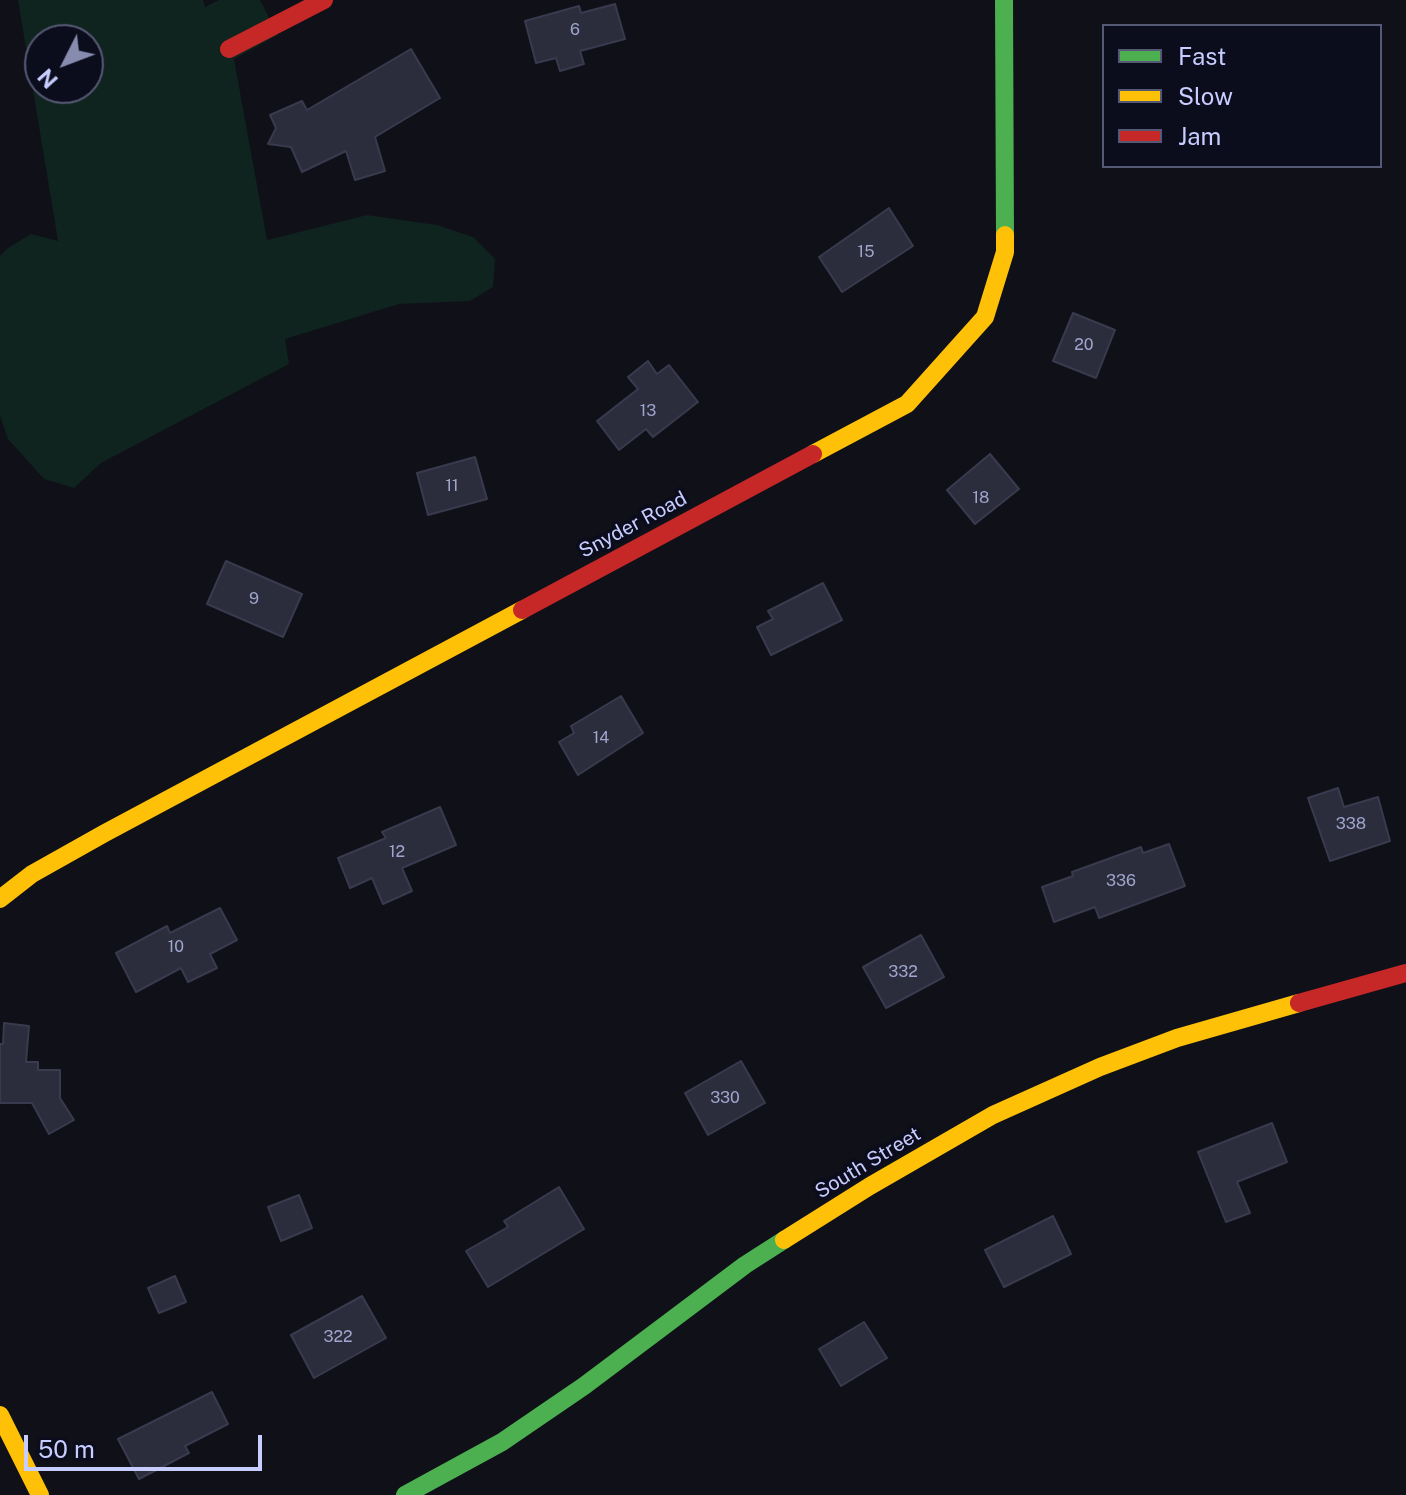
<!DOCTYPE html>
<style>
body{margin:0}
#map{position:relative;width:1406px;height:1495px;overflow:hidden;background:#0f1018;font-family:"Public Sans",sans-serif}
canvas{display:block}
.legend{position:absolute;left:1102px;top:24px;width:280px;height:144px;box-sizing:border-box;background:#0b0c1c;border:2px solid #565976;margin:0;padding:10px 14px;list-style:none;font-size:24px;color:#c7cdfe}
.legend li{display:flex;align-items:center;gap:16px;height:40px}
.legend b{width:40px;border:2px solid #565976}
.north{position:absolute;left:24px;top:24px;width:80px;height:80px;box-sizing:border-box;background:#0b0c1c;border:2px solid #565976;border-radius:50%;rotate:228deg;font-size:22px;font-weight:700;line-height:32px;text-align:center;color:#c7cdfe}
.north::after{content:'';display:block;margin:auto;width:28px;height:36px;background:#878bae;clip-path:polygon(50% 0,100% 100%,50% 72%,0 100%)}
.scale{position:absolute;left:24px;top:1435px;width:238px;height:36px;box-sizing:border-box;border:4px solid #c7cdfe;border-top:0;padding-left:10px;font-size:24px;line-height:28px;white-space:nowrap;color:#c7cdfe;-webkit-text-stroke:6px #0b0c1c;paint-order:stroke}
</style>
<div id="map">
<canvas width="1406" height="1495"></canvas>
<ul class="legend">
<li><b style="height:10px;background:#4caf50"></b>Fast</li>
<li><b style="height:10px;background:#ffc107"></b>Slow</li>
<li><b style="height:10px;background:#c62828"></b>Jam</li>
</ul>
<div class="north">N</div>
<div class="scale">50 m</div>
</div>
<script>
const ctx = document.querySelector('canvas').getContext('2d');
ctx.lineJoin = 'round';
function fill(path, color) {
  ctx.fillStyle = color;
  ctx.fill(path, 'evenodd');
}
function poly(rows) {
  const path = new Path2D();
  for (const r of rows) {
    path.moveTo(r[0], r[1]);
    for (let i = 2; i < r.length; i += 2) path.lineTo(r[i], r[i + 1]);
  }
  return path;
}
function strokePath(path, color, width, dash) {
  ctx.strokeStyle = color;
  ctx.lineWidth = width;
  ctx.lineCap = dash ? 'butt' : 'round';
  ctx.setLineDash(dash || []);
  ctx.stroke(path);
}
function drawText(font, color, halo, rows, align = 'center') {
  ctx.font = font + ' "Public Sans",sans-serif';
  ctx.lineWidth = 7;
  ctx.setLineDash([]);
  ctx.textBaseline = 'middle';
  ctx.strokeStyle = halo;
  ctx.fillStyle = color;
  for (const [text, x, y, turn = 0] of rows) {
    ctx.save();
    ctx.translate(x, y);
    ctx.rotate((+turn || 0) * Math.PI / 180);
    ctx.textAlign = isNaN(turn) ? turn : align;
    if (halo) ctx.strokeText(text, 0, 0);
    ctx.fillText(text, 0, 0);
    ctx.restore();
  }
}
const green = poly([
 [18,0,203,0,205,7,219,0,260,0,278,35,234,59,267,240,367,215,437,225,473,237,495,259,493,287,470,301,399,304,285,339,289,364,101,463,74,488,44,479,8,439,0,416,0,256,8,248,31,234,58,241],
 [40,40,88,40,88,88,40,88]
]);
const building = poly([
 [615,4,625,39,580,51,584,64,560,71,556,58,536,63,525,21,579,6,581,13,615,4],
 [411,49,440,98,375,137,385,171,355,180,346,151,302,172,291,147,268,144,276,128,270,115,302,101,307,110,411,49],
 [889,208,913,246,842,292,819,257,889,208],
 [1073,313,1115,330,1096,378,1053,361,1073,313],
 [648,361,657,374,669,365,698,402,653,437,646,429,619,450,597,421,638,389,628,377,648,361],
 [990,454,1019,489,975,524,947,490,990,454],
 [475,457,487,499,428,515,417,473,475,457],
 [226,561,302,594,283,637,207,604,226,561],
 [823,583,842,620,771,655,757,627,773,619,768,611,823,583],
 [621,696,643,733,578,775,559,742,574,733,571,726,621,696],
 [1338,788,1344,807,1378,797,1390,841,1330,861,1308,798,1338,788],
 [440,807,456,845,402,868,412,891,383,904,372,878,350,888,338,858,386,838,382,832,440,807],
 [1169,844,1185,886,1099,918,1095,907,1054,922,1042,887,1073,876,1072,872,1141,847,1143,853,1169,844],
 [220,908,237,940,210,954,217,968,188,982,181,968,136,992,116,953,167,926,170,933,220,908],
 [921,935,944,977,886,1008,863,967,921,935],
 [4,1023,29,1026,26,1062,38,1062,38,1070,60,1070,60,1098,74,1120,49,1134,32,1103,0,1103,0,1044,3,1044,4,1023],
 [741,1061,765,1103,708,1135,685,1093,741,1061],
 [1272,1123,1287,1162,1237,1182,1250,1213,1226,1222,1198,1152,1272,1123],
 [559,1187,584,1229,488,1287,466,1251,508,1227,504,1221,559,1187],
 [299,1195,312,1228,281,1241,268,1207,299,1195],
 [1053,1216,1071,1254,1004,1287,985,1250,1053,1216],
 [175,1276,186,1302,159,1313,148,1288,175,1276],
 [362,1296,386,1338,314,1378,291,1335,362,1296],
 [864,1322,887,1358,841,1386,819,1349,864,1322],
 [212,1392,228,1424,185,1446,189,1453,139,1479,118,1439,212,1392]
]);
const fast = poly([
 [1004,0,1005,235],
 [405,1495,502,1442,584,1386,745,1265,784,1240]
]);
const slow = poly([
 [813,454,907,404,985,317,1005,252,1005,235],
 [0,899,32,874,105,833,522,610],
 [784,1240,870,1186,993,1115,1100,1067,1177,1038,1299,1003],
 [0,1415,40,1495]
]);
const jam = poly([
 [229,49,324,0],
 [522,610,813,454],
 [1299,1003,1406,973]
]);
const numberNames = [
 ["6",575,30],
 ["15",866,252],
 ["20",1084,345],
 ["13",648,411],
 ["11",452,486],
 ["18",981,498],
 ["9",254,599],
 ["14",601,738],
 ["338",1351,824],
 ["12",397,852],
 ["336",1121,881],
 ["10",176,947],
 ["332",903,972],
 ["330",725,1098],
 ["322",338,1337]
];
const streetNames = [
 ["Snyder Road",633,525,-28],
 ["South Street",868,1163,-31]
];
fill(green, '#0f231f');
fill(building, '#2c2d3c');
strokePath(building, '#393a4e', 2);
strokePath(fast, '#4caf50', 18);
strokePath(slow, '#ffc107', 18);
strokePath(jam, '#c62828', 18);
drawText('16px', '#a0a5ce', null, numberNames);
drawText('20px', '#c7cdfe', '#0b0c1c', streetNames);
</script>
